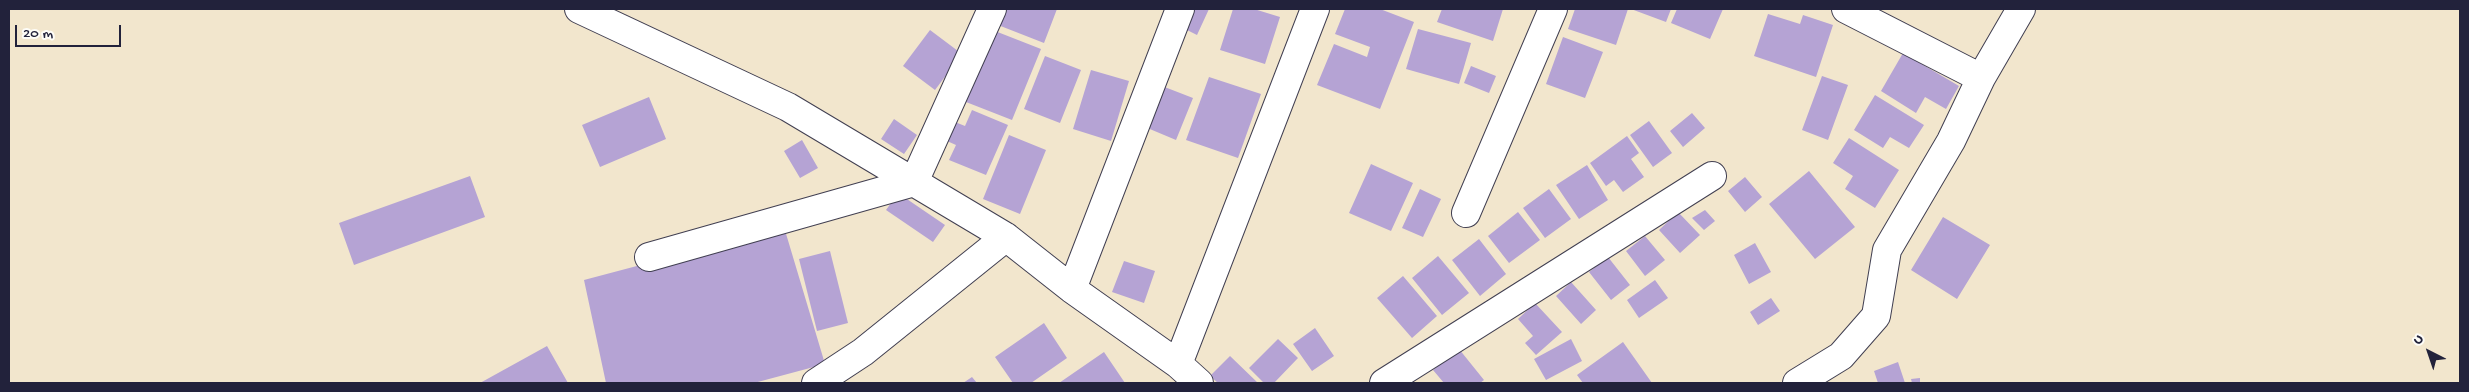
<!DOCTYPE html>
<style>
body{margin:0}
#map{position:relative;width:2469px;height:392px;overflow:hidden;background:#f2e6cd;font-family:"Gochi Hand",sans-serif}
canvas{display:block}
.frame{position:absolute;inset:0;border:10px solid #22223b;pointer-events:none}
.north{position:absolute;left:2404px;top:327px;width:50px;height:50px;-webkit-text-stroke:4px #fdfcf7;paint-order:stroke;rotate:319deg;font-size:14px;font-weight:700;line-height:20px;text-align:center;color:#22223b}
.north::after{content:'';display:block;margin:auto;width:18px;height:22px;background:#22223b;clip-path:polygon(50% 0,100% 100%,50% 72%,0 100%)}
.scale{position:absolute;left:15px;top:25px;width:106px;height:22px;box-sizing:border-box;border:2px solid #22223b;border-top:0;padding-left:6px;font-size:15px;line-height:18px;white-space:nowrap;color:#22223b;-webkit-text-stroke:4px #fdfcf7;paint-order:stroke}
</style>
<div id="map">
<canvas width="2469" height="392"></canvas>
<div class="frame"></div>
<div class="north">U</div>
<div class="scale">20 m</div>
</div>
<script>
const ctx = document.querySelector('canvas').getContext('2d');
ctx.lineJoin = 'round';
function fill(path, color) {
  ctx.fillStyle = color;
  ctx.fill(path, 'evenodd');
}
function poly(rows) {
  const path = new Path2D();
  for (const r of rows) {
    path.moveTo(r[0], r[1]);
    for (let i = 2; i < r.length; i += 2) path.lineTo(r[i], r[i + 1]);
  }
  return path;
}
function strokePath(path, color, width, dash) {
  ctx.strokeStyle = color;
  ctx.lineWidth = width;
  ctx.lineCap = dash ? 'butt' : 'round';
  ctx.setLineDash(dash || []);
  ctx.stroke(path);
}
const building = poly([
 [1005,9,1057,9,1044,43,998,25],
 [1188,9,1209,9,1197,35,1179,26],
 [1233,9,1254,9,1280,17,1265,64,1220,50],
 [1345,9,1380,9,1414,22,1380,109,1317,85,1334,44,1367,57,1370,47,1335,34],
 [1442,9,1503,9,1493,41,1437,22],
 [1575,9,1628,9,1616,45,1568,29],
 [1631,9,1671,9,1666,22],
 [1677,9,1723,9,1710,39,1671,23],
 [1768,14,1800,24,1803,15,1833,25,1816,77,1754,56],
 [1418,29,1471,43,1459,84,1406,69],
 [930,30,962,54,935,90,903,66],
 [995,31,1041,49,1012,120,966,102],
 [1563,37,1603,52,1585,98,1546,84],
 [1903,53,1959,86,1946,109,1925,97,1916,113,1881,91],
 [1045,56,1081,70,1060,123,1024,109],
 [1471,66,1496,76,1489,93,1464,83],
 [1091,70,1129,81,1111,141,1073,129],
 [1822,76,1848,85,1828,140,1802,130],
 [1209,77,1261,94,1238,158,1186,140],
 [1162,86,1193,98,1176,140,1145,127],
 [1875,95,1924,125,1909,148,1890,137,1883,148,1854,130],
 [649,97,666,139,600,167,582,125],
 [972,110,1008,125,986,175,949,160,956,145,947,141,955,122,965,126],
 [1692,113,1705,128,1683,147,1670,131],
 [894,119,917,135,904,154,881,139],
 [1649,121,1672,153,1653,167,1630,135],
 [1009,135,1046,150,1020,214,983,199],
 [1627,136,1639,153,1631,159,1644,177,1623,192,1614,180,1606,186,1590,163],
 [1849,138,1899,170,1875,208,1845,189,1853,176,1833,163],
 [802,140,818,168,800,178,784,151],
 [1371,164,1413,183,1391,231,1349,213],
 [1587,165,1608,200,1579,219,1556,185],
 [1809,171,1855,227,1815,259,1769,204],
 [470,176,485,217,354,265,339,223],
 [1745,177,1762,197,1745,212,1728,191],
 [1420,189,1441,199,1423,237,1402,228],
 [1549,189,1571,219,1545,238,1523,208],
 [898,193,945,225,933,242,886,210],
 [1705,210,1715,221,1704,230,1692,218],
 [1518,212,1540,240,1509,263,1488,236],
 [1678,212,1700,235,1680,253,1659,230],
 [1943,217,1990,245,1957,299,1911,270],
 [784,227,825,364,754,383,606,383,584,280],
 [1645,236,1665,260,1645,276,1626,251],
 [1479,239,1506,274,1480,296,1452,260],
 [1755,243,1771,272,1749,284,1734,255],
 [830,251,848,323,817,331,799,259],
 [1438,256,1469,293,1442,315,1412,278],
 [1608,257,1630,285,1611,300,1589,272],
 [1124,261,1155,271,1144,303,1112,292],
 [1403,276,1437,316,1412,338,1377,298],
 [1655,280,1668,298,1639,318,1627,300],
 [1571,282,1596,310,1581,324,1556,296],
 [1771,298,1780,311,1758,325,1750,312],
 [1535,303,1562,332,1536,355,1525,343,1533,336,1518,319],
 [1044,323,1067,358,1031,383,1013,383,995,357],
 [1315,328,1334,356,1312,371,1293,344],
 [1278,339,1298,358,1274,383,1264,383,1249,368],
 [1571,339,1582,361,1546,380,1534,359],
 [1623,342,1652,383,1583,383,1577,375],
 [547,346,568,383,480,383],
 [1459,349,1484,380,1480,383,1444,383,1433,370],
 [1104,352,1125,383,1059,383],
 [1230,356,1258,383,1218,383,1210,376],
 [1898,362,1905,383,1878,383,1874,371],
 [972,377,977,383,963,383],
 [1920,378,1920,383,1912,383,1911,379]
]);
const minor = poly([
 [579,9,788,107,1006,237,1072,289,1178,364,1199,383],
 [1846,9,1981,78],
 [1466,213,1553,9],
 [649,257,914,182,992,9],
 [1072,289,1180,9],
 [1178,364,1315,9],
 [816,383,863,352,1006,237],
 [1384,383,1712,176],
 [1797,383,1841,356,1876,316,1887,250,1951,141,1981,78,2021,9]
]);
fill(building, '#b5a3d4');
strokePath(minor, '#413f51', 30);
strokePath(minor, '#fff', 28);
</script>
